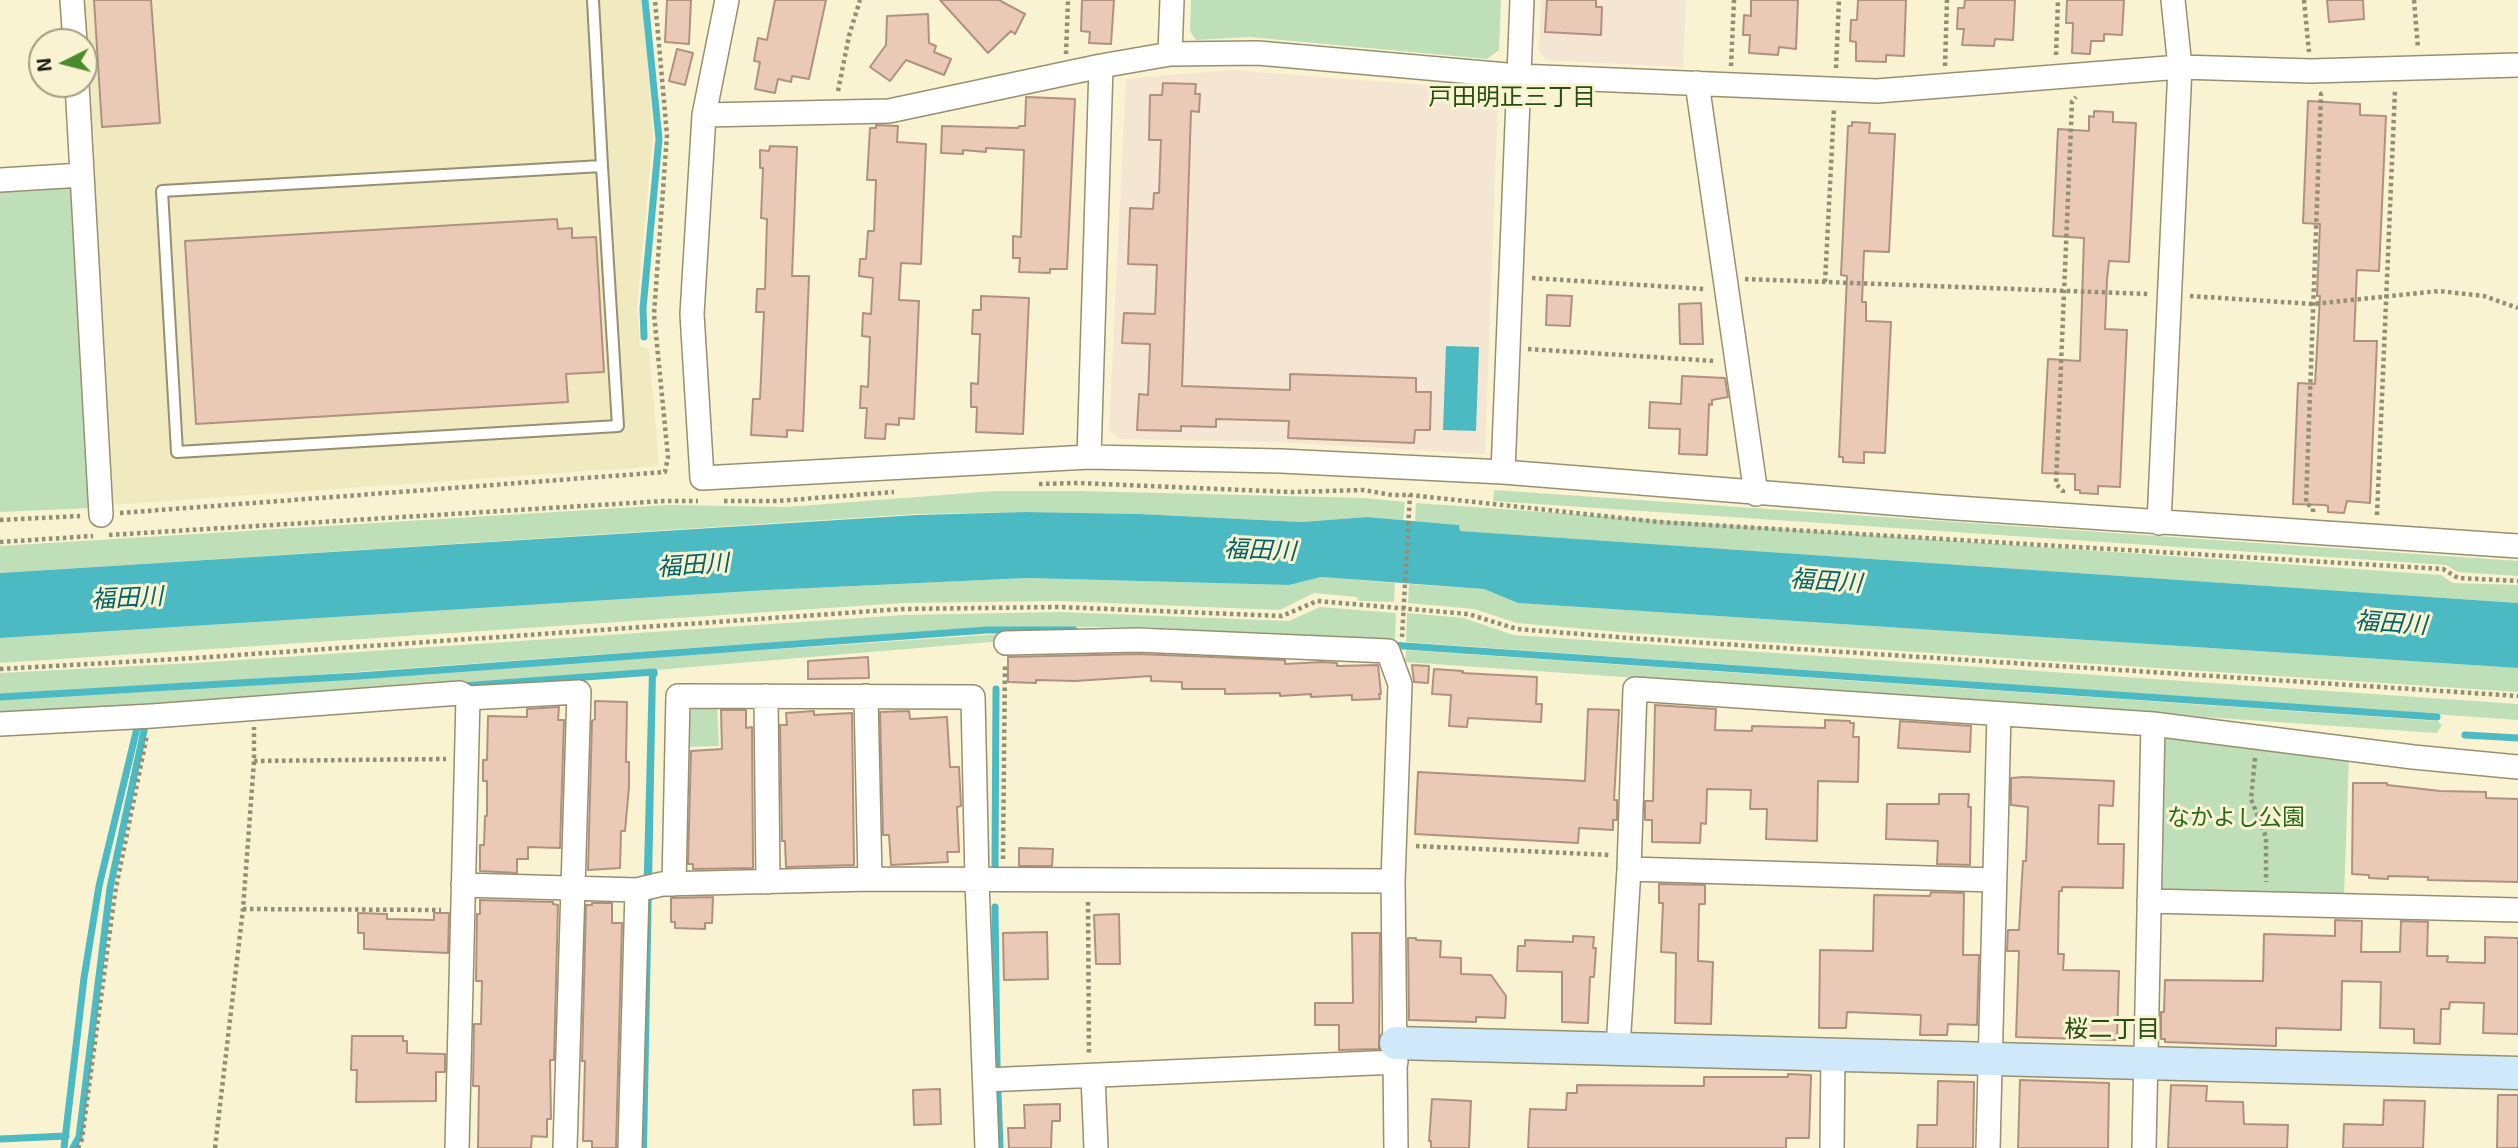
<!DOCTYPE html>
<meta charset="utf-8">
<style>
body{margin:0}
#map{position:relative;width:2518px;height:1148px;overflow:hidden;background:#f9f3d1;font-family:"Exo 2",sans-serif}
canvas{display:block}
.north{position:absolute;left:28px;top:28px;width:70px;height:70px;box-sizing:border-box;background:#f9f3d1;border:2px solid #a19c83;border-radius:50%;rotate:264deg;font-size:19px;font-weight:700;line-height:28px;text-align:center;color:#1c190d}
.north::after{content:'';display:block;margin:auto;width:24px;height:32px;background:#4a8b2d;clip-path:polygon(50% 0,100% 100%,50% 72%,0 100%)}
</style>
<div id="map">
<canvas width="2518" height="1148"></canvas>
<div class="north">N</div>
</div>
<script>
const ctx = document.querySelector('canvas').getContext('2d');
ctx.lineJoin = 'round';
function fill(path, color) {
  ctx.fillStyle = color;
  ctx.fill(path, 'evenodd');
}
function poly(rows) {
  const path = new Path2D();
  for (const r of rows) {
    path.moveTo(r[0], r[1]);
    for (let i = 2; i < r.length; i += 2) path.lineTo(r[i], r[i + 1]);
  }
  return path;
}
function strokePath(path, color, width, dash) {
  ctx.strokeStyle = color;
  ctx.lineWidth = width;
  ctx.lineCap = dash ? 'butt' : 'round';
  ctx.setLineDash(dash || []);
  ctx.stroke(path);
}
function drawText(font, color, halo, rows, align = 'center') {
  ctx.font = font + ' "Exo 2","Noto Sans JP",sans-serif';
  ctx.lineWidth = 6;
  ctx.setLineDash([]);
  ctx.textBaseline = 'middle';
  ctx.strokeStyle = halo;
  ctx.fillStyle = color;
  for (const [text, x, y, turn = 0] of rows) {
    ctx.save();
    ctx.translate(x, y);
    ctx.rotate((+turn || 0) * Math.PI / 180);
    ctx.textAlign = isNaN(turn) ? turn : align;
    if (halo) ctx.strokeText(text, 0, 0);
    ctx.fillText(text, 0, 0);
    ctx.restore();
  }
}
const built = poly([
 [81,0,643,0,653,136,637,306,640,346,649,349,659,466,111,505,105,500]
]);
const education = poly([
 [1541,0,1686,0,1683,67,1546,60,1539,49],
 [1230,70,1487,90,1498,100,1485,454,1277,442,1120,439,1109,431,1126,79]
]);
const green = poly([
 [1191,0,1501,0,1499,50,1487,59,1249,37,1196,40,1190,31],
 [72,182,91,508,0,512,0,186],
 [1494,490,2518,561,2518,576,2458,572,2446,565,1493,501],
 [995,491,1079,491,1364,498,1405,502,1403,520,1367,517,1303,522,1139,514,1025,512,917,514,0,573,0,546,669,505,787,507],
 [1416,503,2441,575,2453,583,2518,585,2518,603,1459,531,1459,525,1415,521],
 [1321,577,1395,583,1394,602,1359,601,1356,597,1314,593,1280,610,1060,601,903,603,0,663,0,638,768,590,1027,578,1289,585],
 [1409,584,1484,589,1518,603,2518,668,2518,692,1631,633,1517,623,1474,609,1408,603],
 [1320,607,1396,613,1395,642,1148,627,984,627,145,687,0,694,0,673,195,663,904,615,1059,612,1289,621],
 [1407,613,1464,618,1513,635,2518,704,2518,720,1406,642],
 [1001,634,1002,641,656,670,149,704,0,712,0,699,145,692],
 [1406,650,2437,721,2442,725,2437,733,1405,662],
 [694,707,717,707,719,746,685,747,684,720],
 [2163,736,2349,755,2344,896,2164,892,2158,887]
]);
const water = poly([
 [1446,346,1479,347,1476,431,1443,430],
 [1025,512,1139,514,1302,522,1367,517,1459,525,1460,531,2518,603,2518,668,1518,603,1484,589,1321,577,1289,585,1027,578,768,590,0,638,0,573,917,515],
 [649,670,656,670,647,1148,637,1148]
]);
const stream = poly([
 [644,337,643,308,659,139,645,0],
 [1390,645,2437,717],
 [462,686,654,672,654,674],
 [0,697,358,676,987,630,1074,630],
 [2465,735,2518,738],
 [995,870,996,689],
 [995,907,997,1065],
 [998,1092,1000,1148],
 [0,1139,66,1136],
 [64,1148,84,978,99,886,138,724,134,724],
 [73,1148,79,1137,110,888,145,726]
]);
const building = poly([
 [94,0,151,0,160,123,102,127,94,0],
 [667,0,691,0,689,44,665,42,667,0],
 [775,0,826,0,809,79,792,76,791,82,778,79,775,93,755,89,760,62,754,61,758,38,767,40,775,0],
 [940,0,999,0,1025,14,1015,34,1011,31,988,53,940,0],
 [1082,0,1114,0,1111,44,1089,43,1090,32,1081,31,1082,0],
 [1547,0,1596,0,1596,7,1602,7,1601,35,1545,32,1547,0],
 [1751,0,1798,0,1796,49,1779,47,1778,55,1749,53,1750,35,1743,35,1744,15,1751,16,1751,0],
 [1858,0,1906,0,1904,56,1886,55,1886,62,1856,61,1856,42,1850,41,1851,20,1857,20,1858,0],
 [1965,0,2015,0,2013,40,1995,39,1994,46,1962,45,1964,29,1957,29,1958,8,1964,8,1965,0],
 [2067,0,2124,0,2122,35,2104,34,2104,41,2091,41,2090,54,2072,53,2073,23,2066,23,2067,0],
 [2327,0,2363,0,2364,19,2329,22,2327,0],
 [928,14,929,43,936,46,934,52,951,59,944,75,906,60,890,81,870,67,886,45,887,16,928,14],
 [677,49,693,53,685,85,669,81,677,49],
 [1163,83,1196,84,1195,94,1200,94,1199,112,1191,111,1182,386,1290,390,1290,374,1416,378,1416,392,1431,392,1430,430,1415,430,1414,443,1288,438,1289,421,1216,419,1216,427,1181,426,1181,431,1137,430,1139,394,1148,395,1150,344,1122,343,1124,313,1155,314,1157,265,1128,264,1130,208,1153,209,1154,193,1159,193,1161,140,1149,140,1150,95,1162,95,1163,83],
 [1026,97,1075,99,1067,269,1050,269,1050,273,1019,272,1020,258,1013,258,1013,236,1021,237,1024,150,986,148,986,152,963,150,963,154,941,153,942,126,1018,128,1019,126,1025,126,1026,97],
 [2308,101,2360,104,2360,115,2386,116,2379,271,2357,270,2355,317,2354,341,2377,341,2370,503,2347,501,2344,513,2328,512,2328,506,2324,505,2293,504,2298,383,2315,384,2320,296,2317,296,2320,224,2303,223,2308,101],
 [2094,111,2113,112,2113,122,2136,123,2129,262,2109,261,2107,280,2105,329,2127,330,2120,487,2098,486,2098,494,2080,493,2080,490,2075,490,2075,474,2042,473,2048,359,2080,361,2084,238,2053,236,2058,129,2089,131,2089,116,2094,117,2094,111],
 [1852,122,1870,123,1869,133,1895,134,1889,252,1864,251,1862,302,1866,302,1866,321,1891,322,1885,453,1864,452,1864,463,1843,462,1843,457,1839,457,1847,276,1841,275,1848,126,1852,126,1852,122],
 [876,125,898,126,897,142,926,144,921,264,901,263,899,300,919,301,914,419,899,418,899,425,886,424,885,439,865,438,867,408,860,408,861,386,868,387,870,337,862,336,863,313,871,314,873,278,859,276,860,259,866,259,868,231,874,231,876,180,867,180,870,128,876,128,876,125],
 [770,146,797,147,792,276,809,276,803,431,787,430,787,437,751,435,753,399,760,399,764,312,756,312,757,289,765,289,766,255,767,219,761,218,763,168,760,168,760,150,769,151,770,146],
 [557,219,558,229,572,228,572,238,596,237,604,372,566,374,568,402,196,424,185,241,557,219],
 [1547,295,1572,296,1570,326,1546,325,1547,295],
 [981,296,1029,298,1023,434,976,432,977,407,971,407,971,383,978,384,980,334,972,334,973,310,981,310,981,296],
 [1701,303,1703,344,1680,344,1679,304,1701,303],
 [1682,376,1725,378,1728,397,1712,400,1712,405,1709,404,1707,455,1679,454,1680,429,1649,428,1650,402,1681,404,1682,376],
 [1138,654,1285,660,1285,664,1322,662,1337,663,1337,666,1378,665,1381,694,1379,694,1380,699,1352,700,1352,695,1311,697,1311,694,1280,696,1280,693,1225,694,1225,689,1182,689,1182,682,1151,681,1151,676,1075,681,1036,680,1036,683,1008,682,1008,657,1138,654],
 [868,657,869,678,808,679,808,661,868,657],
 [1412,665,1429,666,1428,683,1414,682,1412,665],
 [1434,669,1463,671,1462,673,1537,677,1536,704,1542,704,1541,722,1468,718,1467,727,1449,726,1451,695,1432,694,1434,669],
 [595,701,627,702,626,762,629,762,629,787,625,831,621,831,620,868,588,870,592,721,595,719,595,701],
 [1655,705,1716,709,1715,730,1752,731,1752,726,1825,728,1825,720,1850,721,1850,723,1854,723,1853,737,1859,737,1858,782,1818,781,1817,841,1766,839,1767,809,1750,809,1751,790,1707,789,1706,824,1701,823,1700,843,1652,842,1652,820,1645,820,1645,801,1653,801,1655,705],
 [559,707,558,720,564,720,560,848,528,847,528,859,517,859,517,873,480,871,480,845,484,845,485,816,487,816,487,781,483,781,483,760,487,760,488,716,527,717,527,709,559,707],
 [1588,709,1619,710,1614,800,1617,800,1617,820,1613,820,1613,830,1579,828,1578,843,1415,834,1418,772,1585,781,1588,709],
 [721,710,746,710,746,728,752,727,753,868,693,869,693,864,688,864,691,751,722,749,721,710],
 [814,711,814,715,852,713,854,865,786,867,785,841,782,841,780,725,787,725,786,713,814,711],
 [909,711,910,719,947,717,950,767,959,767,961,806,957,807,959,852,947,852,948,862,891,865,889,835,883,835,880,712,909,711],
 [1900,721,1971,726,1970,752,1898,748,1900,721],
 [2024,777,2114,781,2113,806,2099,805,2098,844,2124,844,2123,888,2062,887,2062,891,2059,891,2058,954,2064,954,2063,970,2119,971,2117,1040,2016,1037,2019,951,2007,951,2008,930,2019,930,2023,861,2026,861,2028,807,2011,805,2011,778,2024,777],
 [2353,783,2387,783,2387,785,2440,791,2486,792,2486,798,2518,799,2518,882,2428,880,2428,877,2388,876,2388,879,2369,878,2369,875,2352,874,2353,783],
 [1939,794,1969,794,1968,807,1971,807,1970,865,1937,864,1938,841,1886,839,1887,804,1939,804,1939,794],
 [1019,848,1053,849,1052,866,1019,866,1019,848],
 [1659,884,1705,885,1705,904,1699,904,1698,961,1713,962,1711,1024,1675,1023,1676,953,1661,952,1663,903,1659,903,1659,884],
 [1931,892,1964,893,1963,955,1979,955,1977,1025,1948,1024,1947,1035,1920,1035,1921,1015,1847,1012,1846,1028,1819,1028,1820,950,1873,951,1874,895,1930,896,1931,892],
 [713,897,712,923,705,923,705,929,675,928,675,922,671,922,671,898,713,897],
 [480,900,553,902,553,904,558,905,554,1060,550,1060,551,1119,547,1119,547,1137,532,1136,531,1148,478,1148,479,1086,473,1086,474,1024,481,1024,482,981,476,981,477,914,480,914,480,900],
 [592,903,612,903,612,923,622,923,616,1148,592,1148,592,1141,583,1141,585,1061,582,1061,586,905,592,905,592,903],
 [358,913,387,914,387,919,434,920,434,913,449,913,448,953,364,949,364,933,358,933,358,913],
 [1119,914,1120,964,1096,964,1094,915,1119,914],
 [2335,920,2362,921,2361,952,2400,952,2401,921,2428,922,2427,956,2448,956,2447,962,2485,963,2485,937,2518,938,2518,1034,2483,1033,2484,1003,2450,1002,2449,1009,2441,1009,2440,1044,2414,1043,2414,1029,2380,1028,2381,982,2342,981,2341,1030,2276,1028,2276,1046,2165,1042,2165,1039,2161,1039,2161,1012,2164,1012,2165,980,2263,981,2264,934,2335,936,2335,920],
 [1047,932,1048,979,1004,980,1003,933,1047,932],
 [1352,933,1380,933,1379,1049,1339,1050,1339,1025,1315,1025,1315,1003,1353,1003,1352,933],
 [1573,936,1594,937,1593,948,1596,948,1594,977,1590,977,1588,1023,1562,1022,1562,972,1517,971,1518,946,1525,946,1525,940,1573,942,1573,936],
 [1408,938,1416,938,1416,940,1441,941,1440,957,1461,958,1461,974,1491,975,1506,996,1505,1018,1476,1017,1476,1022,1409,1020,1408,938],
 [352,1036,403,1036,403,1041,407,1041,407,1053,445,1054,445,1072,436,1072,436,1101,356,1102,357,1070,351,1070,352,1036],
 [1788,1074,1811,1075,1811,1077,1809,1138,1786,1138,1786,1148,1528,1148,1530,1109,1566,1110,1567,1093,1577,1093,1577,1085,1704,1086,1704,1077,1788,1077,1788,1074],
 [2020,1080,2109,1083,2108,1148,2018,1148,2020,1080],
 [1938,1081,1974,1082,1973,1148,1917,1148,1918,1125,1937,1125,1938,1081],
 [2171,1085,2207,1086,2206,1101,2243,1102,2244,1124,2288,1125,2287,1148,2168,1148,2171,1085],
 [940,1089,941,1124,914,1125,913,1090,940,1089],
 [2498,1095,2518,1095,2518,1148,2497,1148,2498,1095],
 [1432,1099,1471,1101,1469,1148,1431,1148,1431,1141,1429,1141,1432,1099],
 [2384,1100,2425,1101,2423,1148,2343,1148,2344,1124,2383,1125,2384,1100],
 [1060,1104,1060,1121,1052,1121,1051,1148,1009,1148,1008,1128,1025,1128,1024,1105,1060,1104]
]);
const path = poly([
 [2304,0,2309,52],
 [2414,0,2418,48],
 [1066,54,1068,0],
 [2056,55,2058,0],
 [1731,66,1734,0],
 [1945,66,1947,0],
 [1836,68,1839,0],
 [838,91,849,36,860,0],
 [1532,278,1705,289],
 [1745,279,2149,294],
 [1825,282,1834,108],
 [2190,296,2313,304,2439,291,2484,296,2518,308],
 [1528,349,1715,361],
 [1039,484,1078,483,1291,492,1363,490,1392,495,1410,495,1659,522,2443,569,2458,578,2518,581],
 [2063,493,2063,491,2056,484,2072,102,2076,97],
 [724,501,777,501,894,492],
 [2313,512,2313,508,2306,503,2321,94,2324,93],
 [120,513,665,472,668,457,654,314,667,135,655,0],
 [2377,515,2395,90],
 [0,520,80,516],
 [109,535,664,501,698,501],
 [0,542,93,536],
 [1402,637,1410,495],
 [0,669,195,658,903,609,1059,607,1282,616,1317,601,1468,614,1517,629,1630,638,2518,696],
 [2255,758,2251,799,2266,837,2266,882],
 [254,761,446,759],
 [1416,846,1610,855],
 [1003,859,1005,664],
 [1088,902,1089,1054],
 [243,909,441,910],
 [78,1148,82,1139,115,893,147,735],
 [215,1148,243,909,254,761,254,727]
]);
const lane = poly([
 [593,0,602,166,618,426,177,452,162,191,602,166]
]);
const street = poly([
 [72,0,75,42],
 [727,0,704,115,692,314,702,478,1089,457,1281,461,1503,472,1942,507,2518,546],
 [1170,54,1172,0],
 [1697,83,1756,494],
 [77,84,101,515],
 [704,115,889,111,1101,66,1170,54,1258,53,1518,76,1877,91,2180,67,2311,71,2518,65],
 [0,180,82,175],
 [1089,457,1101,66],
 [1503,472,1522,0],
 [2159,523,2180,67,2173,0],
 [1006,643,1138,640,1388,651,1400,684,1393,881,1396,1148],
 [766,696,768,882],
 [866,696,870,879],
 [0,724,152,716,460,693,468,698],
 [1629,869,1994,880],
 [674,884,678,696,973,697,977,881,987,1148],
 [463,885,637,890,662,884,870,879,1393,881],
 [2149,901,2518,910],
 [1618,1048,1629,869,1635,689,2153,724,2413,757,2518,767],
 [1093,1076,1096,1148],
 [985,1080,1396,1062],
 [457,1148,468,698,579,692,565,1148],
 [630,1148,637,890],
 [1832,1148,1833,1054],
 [1988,1148,1999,714],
 [2144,1148,2153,724]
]);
const secondary = poly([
 [1396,1043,2518,1073]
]);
const parkNames = [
 ["なかよし公園",2236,817]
];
const neighbourhoodNames = [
 ["戸田明正三丁目",1512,97],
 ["桜二丁目",2112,1029]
];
const waterNames = [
 ["福田川",1260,550,2],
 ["福田川",693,565,-4],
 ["福田川",1826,581,4],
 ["福田川",127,598,-3],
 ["福田川",2391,623,4]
];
fill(built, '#f1e9c0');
fill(education, '#f4e6d2');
fill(green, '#bfdfb9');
fill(water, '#4cbac3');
strokePath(stream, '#4cbac3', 7);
fill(building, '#eac9b7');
strokePath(building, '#b0917f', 2);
strokePath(lane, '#969071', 14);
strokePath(street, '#969071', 26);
strokePath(secondary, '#969071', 35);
strokePath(path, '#938e76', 4.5, [3.5, 3.5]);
strokePath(lane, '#fff', 10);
strokePath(street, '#fff', 23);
strokePath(secondary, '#cfe9fb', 32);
drawText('23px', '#276819', '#f9f3d1', parkNames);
drawText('24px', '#264f13', '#f9f3d1', neighbourhoodNames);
drawText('italic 24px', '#006369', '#f9f3d1', waterNames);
</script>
